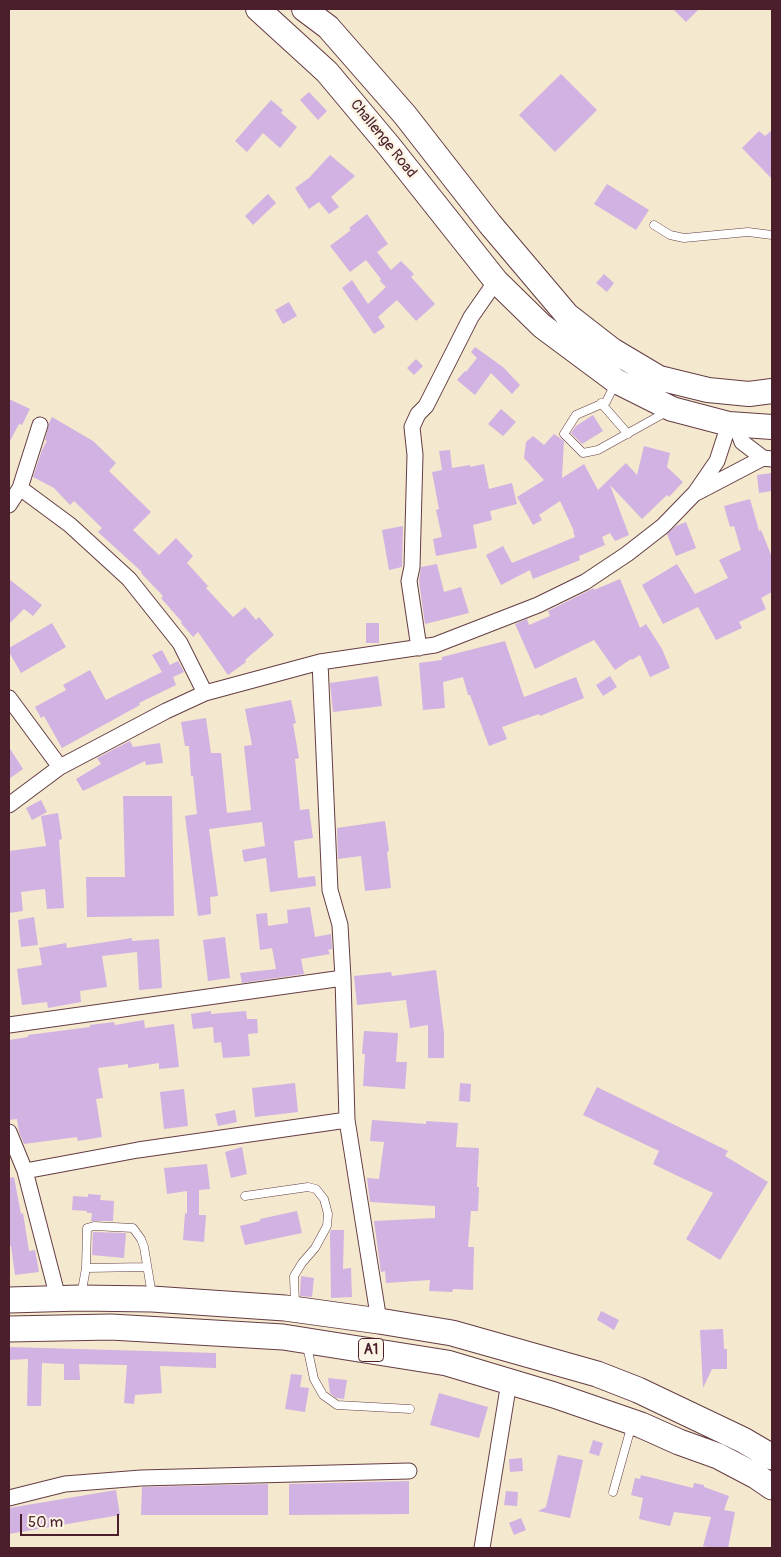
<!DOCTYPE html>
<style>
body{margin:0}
#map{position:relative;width:781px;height:1557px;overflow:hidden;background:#f4e8ce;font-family:Pangolin,sans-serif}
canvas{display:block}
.frame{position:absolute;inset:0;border:10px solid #4a1f2b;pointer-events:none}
.scale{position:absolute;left:20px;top:1514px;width:99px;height:22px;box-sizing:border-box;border:2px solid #4a1f2b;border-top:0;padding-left:6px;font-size:15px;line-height:18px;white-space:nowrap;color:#4a1f2b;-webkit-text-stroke:4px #fcf5e5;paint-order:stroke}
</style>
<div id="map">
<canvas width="781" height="1557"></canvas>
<div class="frame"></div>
<div class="scale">50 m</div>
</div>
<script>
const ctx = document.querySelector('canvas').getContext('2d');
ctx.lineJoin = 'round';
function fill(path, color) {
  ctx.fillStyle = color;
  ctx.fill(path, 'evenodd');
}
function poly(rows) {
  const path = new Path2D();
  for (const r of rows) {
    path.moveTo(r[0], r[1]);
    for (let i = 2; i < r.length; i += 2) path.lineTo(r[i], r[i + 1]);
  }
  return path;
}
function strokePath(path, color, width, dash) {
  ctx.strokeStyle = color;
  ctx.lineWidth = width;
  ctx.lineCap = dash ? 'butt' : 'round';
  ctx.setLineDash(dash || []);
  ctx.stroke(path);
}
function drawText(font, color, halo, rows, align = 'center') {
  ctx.font = font + ' Pangolin,sans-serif';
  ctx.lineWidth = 5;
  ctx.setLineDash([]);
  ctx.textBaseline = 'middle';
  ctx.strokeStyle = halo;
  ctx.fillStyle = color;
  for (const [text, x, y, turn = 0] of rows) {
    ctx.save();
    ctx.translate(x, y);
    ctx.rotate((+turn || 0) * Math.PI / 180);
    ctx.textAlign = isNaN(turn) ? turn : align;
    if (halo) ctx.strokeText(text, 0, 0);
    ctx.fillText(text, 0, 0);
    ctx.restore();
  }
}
const building = poly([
 [673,9,699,9,686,22],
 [561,74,597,110,555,152,519,115],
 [309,92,327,111,318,120,300,100],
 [271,100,283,110,281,113,297,127,280,148,263,133,247,152,235,141],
 [772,130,772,179,742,148,759,131,765,136],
 [330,155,355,176,331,197,339,207,329,214,319,202,309,209,295,188,309,178],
 [607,184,649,210,636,230,594,204],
 [268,194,276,203,253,225,245,216],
 [367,214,388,244,377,252,391,270,401,261,414,274,411,277,435,304,416,321,397,300,378,317,385,327,374,334,342,288,352,280,368,304,386,287,380,281,381,279,366,260,350,272,330,246,351,230,349,228],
 [604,274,614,283,607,292,596,283],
 [289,302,297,316,283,324,275,310],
 [475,347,503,367,520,385,512,394,491,373,475,395,457,380,465,371,466,372,477,358,471,352],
 [416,359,423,366,414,375,407,368],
 [9,399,30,409,22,425,19,424,9,443],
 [501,409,516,422,503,436,488,424],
 [593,415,603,431,582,444,571,433,576,426],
 [52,417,93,441,116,463,109,471,151,512,133,530,159,555,176,538,193,556,187,563,208,586,206,588,233,617,245,607,256,620,259,617,274,635,245,660,246,662,228,675,198,632,193,637,181,623,182,622,161,598,163,596,141,573,142,572,98,532,102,528,74,501,70,505,54,488,33,477,42,450,47,441,45,440,49,423],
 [554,434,564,441,562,478,584,464,598,490,626,463,637,475,644,446,670,453,667,467,683,482,669,497,667,495,642,519,610,485,629,535,615,541,610,533,602,537,605,545,579,556,580,560,533,579,530,570,501,585,486,555,503,546,512,563,575,537,573,531,574,531,560,501,539,515,542,520,533,525,517,497,544,480,524,458,526,442,533,436,544,445],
 [450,450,452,468,470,465,470,467,484,464,489,489,512,483,517,504,490,511,492,520,473,525,477,548,436,556,433,539,442,537,436,510,439,509,432,472,442,470,439,451],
 [772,473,772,491,759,493,757,475],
 [750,499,759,531,761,530,772,557,772,592,761,598,766,609,739,622,742,628,716,640,698,607,663,624,642,585,677,564,695,594,728,578,719,560,741,550,734,526,730,527,724,506],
 [686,522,696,548,676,556,667,534,676,526],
 [403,526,402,567,389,570,382,530],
 [437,564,444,592,461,587,469,613,425,624,419,581,421,567],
 [9,579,42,605,33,616,24,609,9,624],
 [620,579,640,628,646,624,662,649,670,668,650,677,640,655,632,660,631,659,615,670,594,640,535,669,515,624,527,619,529,625,550,616,548,611,594,588,594,590],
 [52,623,66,647,21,673,9,652,9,648],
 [366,623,379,623,379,643,366,643],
 [505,641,524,697,576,677,584,698,540,716,539,714,502,727,507,739,489,746,470,695,468,695,463,677,443,682,445,708,423,710,419,663,442,660,442,657],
 [162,650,170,665,178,661,184,672,173,677,176,685,139,703,140,705,62,748,44,716,41,718,35,707,66,690,63,685,90,670,106,700,162,672,152,655],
 [378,676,382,706,333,712,330,683],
 [610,676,617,687,603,696,596,685],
 [291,700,296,723,293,724,299,758,295,759,300,810,309,809,313,838,294,841,298,878,315,876,316,886,270,892,266,858,244,862,242,850,265,846,262,822,209,829,218,896,210,897,211,914,198,916,185,816,197,814,193,776,191,776,189,746,185,746,181,722,206,718,211,753,221,753,227,813,251,810,244,746,252,745,245,709],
 [130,741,133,747,160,743,163,763,146,765,145,761,83,791,76,779,101,764,97,758],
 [9,747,23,769,9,779],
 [123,796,172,796,174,916,87,917,86,877,125,877],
 [41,800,47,812,32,820,26,808],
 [58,813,62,839,59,840,64,908,47,909,45,889,21,892,23,911,9,913,9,851,46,846,41,816],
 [385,821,389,851,387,852,391,888,365,891,361,856,338,859,337,828],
 [310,907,315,937,331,934,332,949,328,950,330,954,301,959,304,974,242,983,240,973,276,969,272,948,260,950,256,914,267,913,268,926,288,923,287,910],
 [34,917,38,945,21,947,18,920],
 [225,937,230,978,208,981,203,940],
 [132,938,132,941,159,939,162,988,139,990,137,952,102,956,107,987,80,991,81,1002,48,1008,47,1002,22,1005,17,969,42,965,39,948,66,943,67,948],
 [436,970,444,1033,444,1058,428,1058,428,1025,410,1028,406,1000,357,1005,354,976,391,972,392,976],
 [211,1011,211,1014,246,1011,247,1019,257,1019,258,1033,248,1034,250,1056,223,1058,221,1042,214,1043,213,1027,193,1029,191,1014],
 [144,1020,145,1028,174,1024,179,1067,159,1069,159,1063,128,1068,128,1064,98,1068,103,1098,96,1099,102,1137,78,1141,77,1137,24,1144,19,1132,17,1119,9,1120,9,1040,28,1037,28,1035,90,1027,90,1025,114,1022,115,1025],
 [364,1031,398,1033,396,1062,407,1062,405,1089,363,1086,365,1054,362,1054],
 [295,1083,298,1112,255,1117,252,1088],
 [460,1083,471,1084,470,1102,459,1101],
 [597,1087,728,1151,725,1156,768,1182,720,1260,686,1239,713,1193,653,1164,659,1151,583,1115],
 [184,1089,188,1126,164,1129,160,1092],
 [235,1110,237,1122,218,1126,215,1114],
 [372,1120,426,1124,426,1121,458,1123,456,1147,479,1148,477,1187,479,1187,478,1211,471,1211,468,1247,474,1247,473,1290,453,1289,452,1292,429,1291,430,1280,386,1283,385,1271,381,1272,374,1221,435,1218,435,1206,370,1202,367,1178,379,1179,384,1142,370,1141],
 [242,1147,247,1174,231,1178,225,1152],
 [207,1164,210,1189,199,1190,199,1215,206,1215,204,1242,183,1240,185,1213,187,1214,187,1191,167,1194,164,1168],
 [14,1177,21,1214,23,1213,29,1251,35,1250,39,1272,15,1275,11,1246,9,1246,9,1178],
 [88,1194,101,1195,100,1200,114,1201,113,1221,91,1221,92,1213,87,1213,87,1211,72,1210,73,1196,88,1197],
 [297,1211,302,1233,245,1245,240,1226,260,1221,260,1219],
 [331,1230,344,1230,343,1269,351,1268,352,1297,331,1298,330,1233],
 [93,1232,126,1233,124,1258,92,1255],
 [301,1276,314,1278,312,1297,300,1296],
 [601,1311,619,1320,614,1330,597,1320],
 [723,1329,724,1349,727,1349,727,1369,712,1369,703,1388,700,1330],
 [9,1347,216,1353,216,1368,160,1366,162,1393,135,1395,134,1404,124,1403,127,1365,79,1364,80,1380,64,1380,64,1364,42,1363,41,1406,27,1406,28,1359,9,1360],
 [291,1374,302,1375,300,1387,309,1388,305,1412,285,1409],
 [328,1378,347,1380,344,1399,336,1398,330,1393],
 [439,1393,488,1407,479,1438,430,1425],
 [593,1440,603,1443,599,1456,589,1453],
 [558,1455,583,1460,570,1518,538,1511,546,1507],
 [522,1458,523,1471,510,1472,509,1459],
 [641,1475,693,1488,694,1483,704,1485,704,1487,729,1496,724,1510,735,1512,728,1548,710,1548,703,1546,711,1517,674,1512,670,1526,639,1519,643,1498,631,1495,635,1478,640,1479],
 [409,1481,409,1514,289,1515,289,1484],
 [268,1484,268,1515,141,1515,142,1487],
 [116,1490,120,1515,9,1534,9,1508],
 [506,1491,518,1492,517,1506,504,1505],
 [521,1518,526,1530,514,1535,509,1523]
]);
const service = poly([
 [654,225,670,235,684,238,748,232,772,235],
 [615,384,606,402,576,415,564,434,583,453,598,450,668,411],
 [601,403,628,434],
 [245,1196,308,1187,316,1189,324,1199,328,1214,327,1226,315,1248,302,1263,294,1276,295,1305],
 [86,1268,146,1267],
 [81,1296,86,1268,87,1228,94,1226,133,1228,141,1239,144,1247,152,1295],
 [307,1346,314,1379,323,1395,337,1405,410,1409],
 [613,1492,632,1424]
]);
const minor = poly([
 [736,425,742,442,763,458],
 [20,488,70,525,129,579,180,643,205,693],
 [696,493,763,458,772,459],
 [9,505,20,488,40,425],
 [419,648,409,581,412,567,415,455,412,427,418,414,426,406,471,317,496,281],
 [320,662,330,890,340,925,343,978,347,1120,379,1321],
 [9,698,60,767],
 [9,805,60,767,166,711,205,693,320,662,435,645,538,605,585,582,627,554,663,526,695,493,717,461,729,424],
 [9,1025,343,978],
 [9,1132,25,1171,58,1298],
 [25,1171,138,1150,347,1120],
 [9,1498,65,1484,141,1478,409,1471],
 [482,1548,509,1382]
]);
const primary = poly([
 [258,9,327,72,389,146,496,281,542,326,616,381,672,409,729,424,772,427],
 [304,9,328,27,405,115,490,224,567,315,612,350,659,378,708,390,749,394,772,391]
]);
const trunk = poly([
 [9,1300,80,1298,152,1299,285,1308,379,1321,452,1333,597,1374,638,1390,743,1440,772,1457],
 [9,1329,111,1327,283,1337,447,1363,554,1395,641,1425,679,1442,718,1456,756,1476,772,1487]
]);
const shields = [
 [371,1350,25]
];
const shieldNames = [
 ["A1",371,1350]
];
const streetNames = [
 ["Challenge Road",383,139,51]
];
fill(building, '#d1b2e2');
strokePath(service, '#643d43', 9);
strokePath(minor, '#643d43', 17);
strokePath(primary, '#643d43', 26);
strokePath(trunk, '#643d43', 27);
strokePath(service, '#fff', 8);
strokePath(minor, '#fff', 15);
strokePath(primary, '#fff', 24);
strokePath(trunk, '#fff', 25);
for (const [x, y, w] of shields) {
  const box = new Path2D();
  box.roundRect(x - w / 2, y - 11.5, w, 23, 4);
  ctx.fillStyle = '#fcf5e5';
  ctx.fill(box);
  strokePath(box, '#4a1f2b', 1);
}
drawText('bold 14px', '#4a1f2b', null, shieldNames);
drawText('15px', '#4a1f2b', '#fcf5e5', streetNames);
</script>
